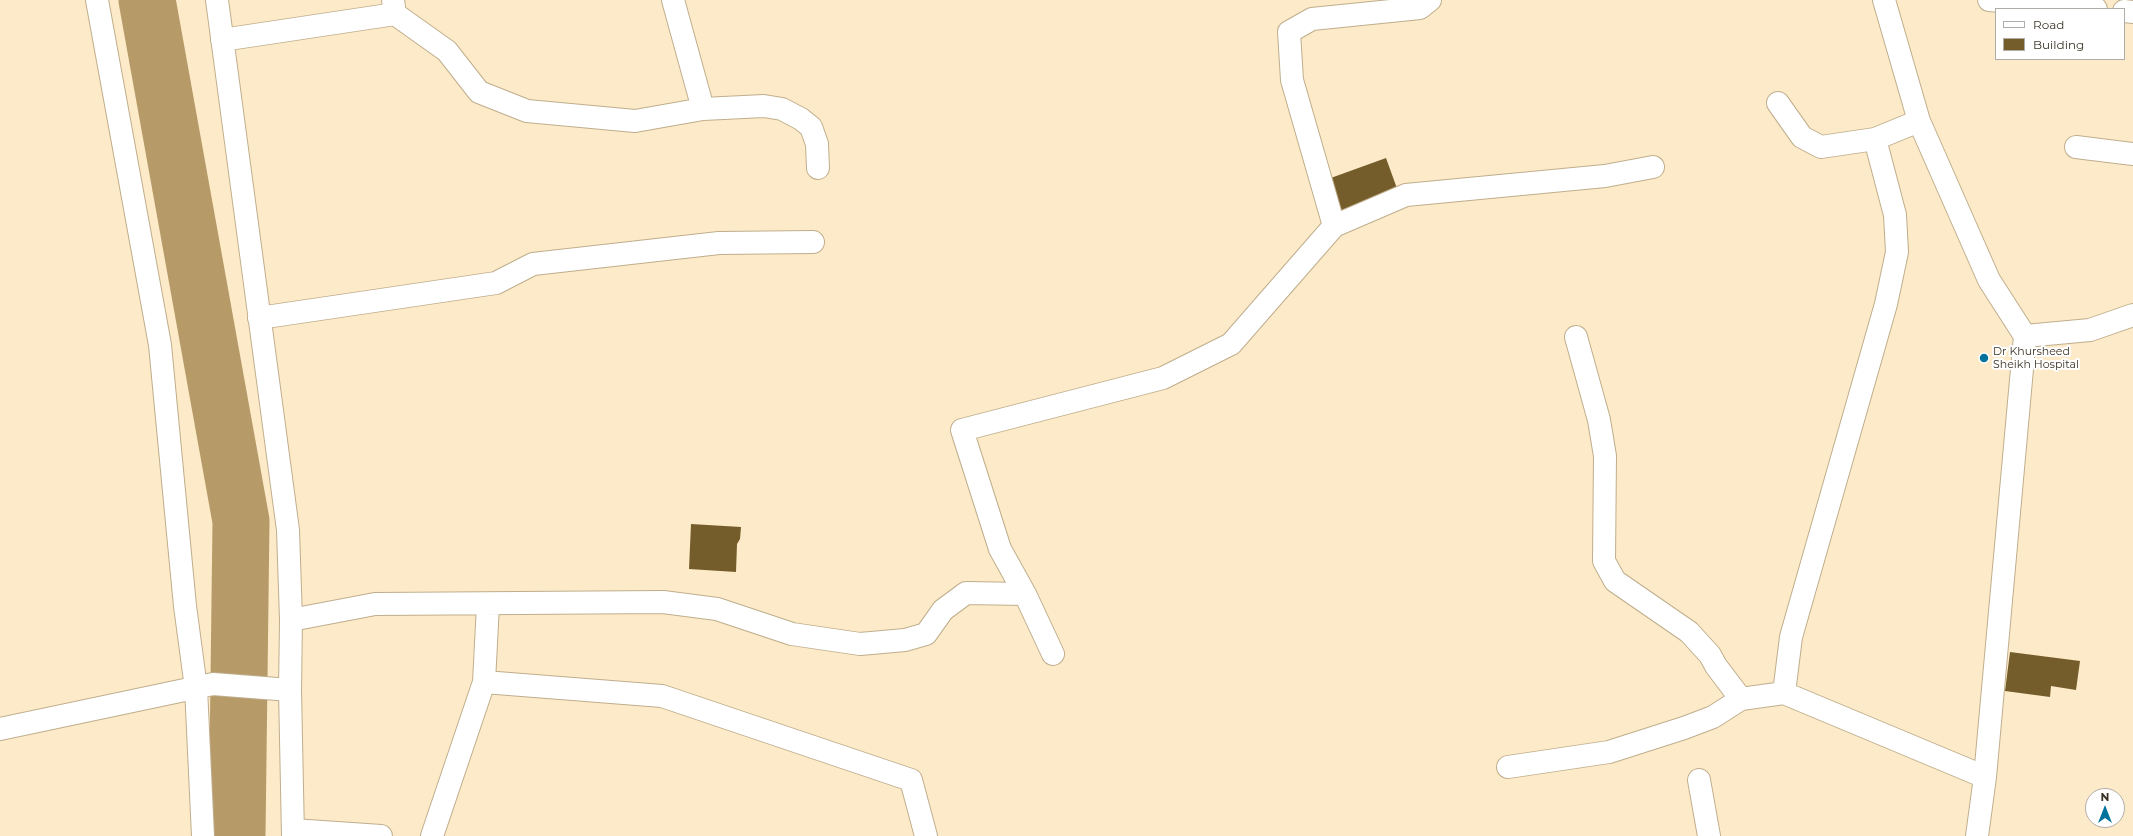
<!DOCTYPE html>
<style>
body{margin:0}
#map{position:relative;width:2133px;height:836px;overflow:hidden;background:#fdeac8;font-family:Montserrat,sans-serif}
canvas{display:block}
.legend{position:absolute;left:1995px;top:8px;width:130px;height:52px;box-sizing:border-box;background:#fff;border:1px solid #b0ada8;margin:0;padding:5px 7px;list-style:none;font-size:12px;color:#3a3326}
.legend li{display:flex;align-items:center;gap:8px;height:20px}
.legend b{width:20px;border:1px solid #b0ada8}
.north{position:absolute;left:2085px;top:788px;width:40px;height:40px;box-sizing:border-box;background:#fff;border:1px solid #b0ada8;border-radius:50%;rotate:0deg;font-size:11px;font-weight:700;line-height:16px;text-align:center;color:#3a3326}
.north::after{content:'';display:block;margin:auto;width:14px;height:18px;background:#00729c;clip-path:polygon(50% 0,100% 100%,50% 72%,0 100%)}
</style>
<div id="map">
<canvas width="2133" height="836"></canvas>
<ul class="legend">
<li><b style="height:5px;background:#fff"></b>Road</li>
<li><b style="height:11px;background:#755c2b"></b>Building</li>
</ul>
<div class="north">N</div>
</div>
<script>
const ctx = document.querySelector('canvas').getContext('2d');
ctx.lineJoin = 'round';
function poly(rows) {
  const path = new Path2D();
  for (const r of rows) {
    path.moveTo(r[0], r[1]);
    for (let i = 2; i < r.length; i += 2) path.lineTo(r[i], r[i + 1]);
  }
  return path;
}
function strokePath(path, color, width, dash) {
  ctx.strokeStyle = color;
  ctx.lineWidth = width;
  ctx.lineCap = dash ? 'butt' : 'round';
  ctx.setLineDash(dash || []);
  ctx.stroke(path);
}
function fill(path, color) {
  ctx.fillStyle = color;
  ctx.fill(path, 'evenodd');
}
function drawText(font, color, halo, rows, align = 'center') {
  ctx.font = font + ' Montserrat,sans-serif';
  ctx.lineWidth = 4;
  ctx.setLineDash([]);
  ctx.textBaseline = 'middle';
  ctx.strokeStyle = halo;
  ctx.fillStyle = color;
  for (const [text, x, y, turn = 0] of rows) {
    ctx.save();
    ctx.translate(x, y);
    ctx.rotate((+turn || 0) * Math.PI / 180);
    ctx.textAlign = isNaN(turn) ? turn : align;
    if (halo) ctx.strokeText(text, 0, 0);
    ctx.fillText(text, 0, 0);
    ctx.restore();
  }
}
const river = poly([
 [147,0,241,521,237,836]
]);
const building = poly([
 [1386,158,1399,194,1341,215,1328,179],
 [691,524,741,527,740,539,737,544,736,572,689,569],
 [2010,652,2080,661,2076,690,2051,686,2050,697,2005,691]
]);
const minor = poly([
 [97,0,160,345,185,606,196,688,203,836],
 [217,0,288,530,291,620,290,690,293,836],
 [1430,0,1420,8,1312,19,1289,32,1292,80,1334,226,1406,195,1605,176,1653,167],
 [1884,0,1919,121,1989,280,2025,336,2090,330,2133,315],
 [1989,0,2096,9],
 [2124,11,2133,12],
 [395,14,447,51,479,92,527,111,635,121,703,109,673,0],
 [222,40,395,14,393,0],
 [1778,103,1802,137,1821,147,1875,139,1919,121],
 [703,109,764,106,782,109,801,119,811,127,817,144,818,168],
 [2076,147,2133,154],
 [259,318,496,283,533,264,719,243,813,242],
 [1576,337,1599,420,1605,456,1604,561,1615,581,1689,632,1710,655,1716,666,1741,699,1784,693,1985,777,2025,336],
 [291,620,375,604,663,602,717,609,792,634,860,644,905,640,926,634,943,610,966,593,1025,594],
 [1053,654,1025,594,1000,549,962,430,1163,378,1231,344,1334,226],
 [484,682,662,696,911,780,926,836],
 [1784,693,1791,637,1886,304,1897,252,1895,215,1875,139],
 [0,729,213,684,290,690],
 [1508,767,1609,752,1684,728,1713,717,1741,699],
 [1699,780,1709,836],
 [293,830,381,836],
 [432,836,484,682,488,605],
 [1977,836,1985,777]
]);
const markers = [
 [1984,358,5,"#00729c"]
];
const poiNames = [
 ["Dr Khursheed",1993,352],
 ["Sheikh Hospital",1993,365]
];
strokePath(river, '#b69b69', 57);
fill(building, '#755c2b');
strokePath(minor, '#bfae8d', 24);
strokePath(minor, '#fff', 22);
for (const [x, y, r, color] of markers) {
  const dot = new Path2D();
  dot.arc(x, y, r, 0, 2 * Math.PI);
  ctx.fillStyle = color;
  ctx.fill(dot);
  strokePath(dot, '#fff', 1.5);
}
drawText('11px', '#3a3326', '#fff', poiNames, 'left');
</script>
